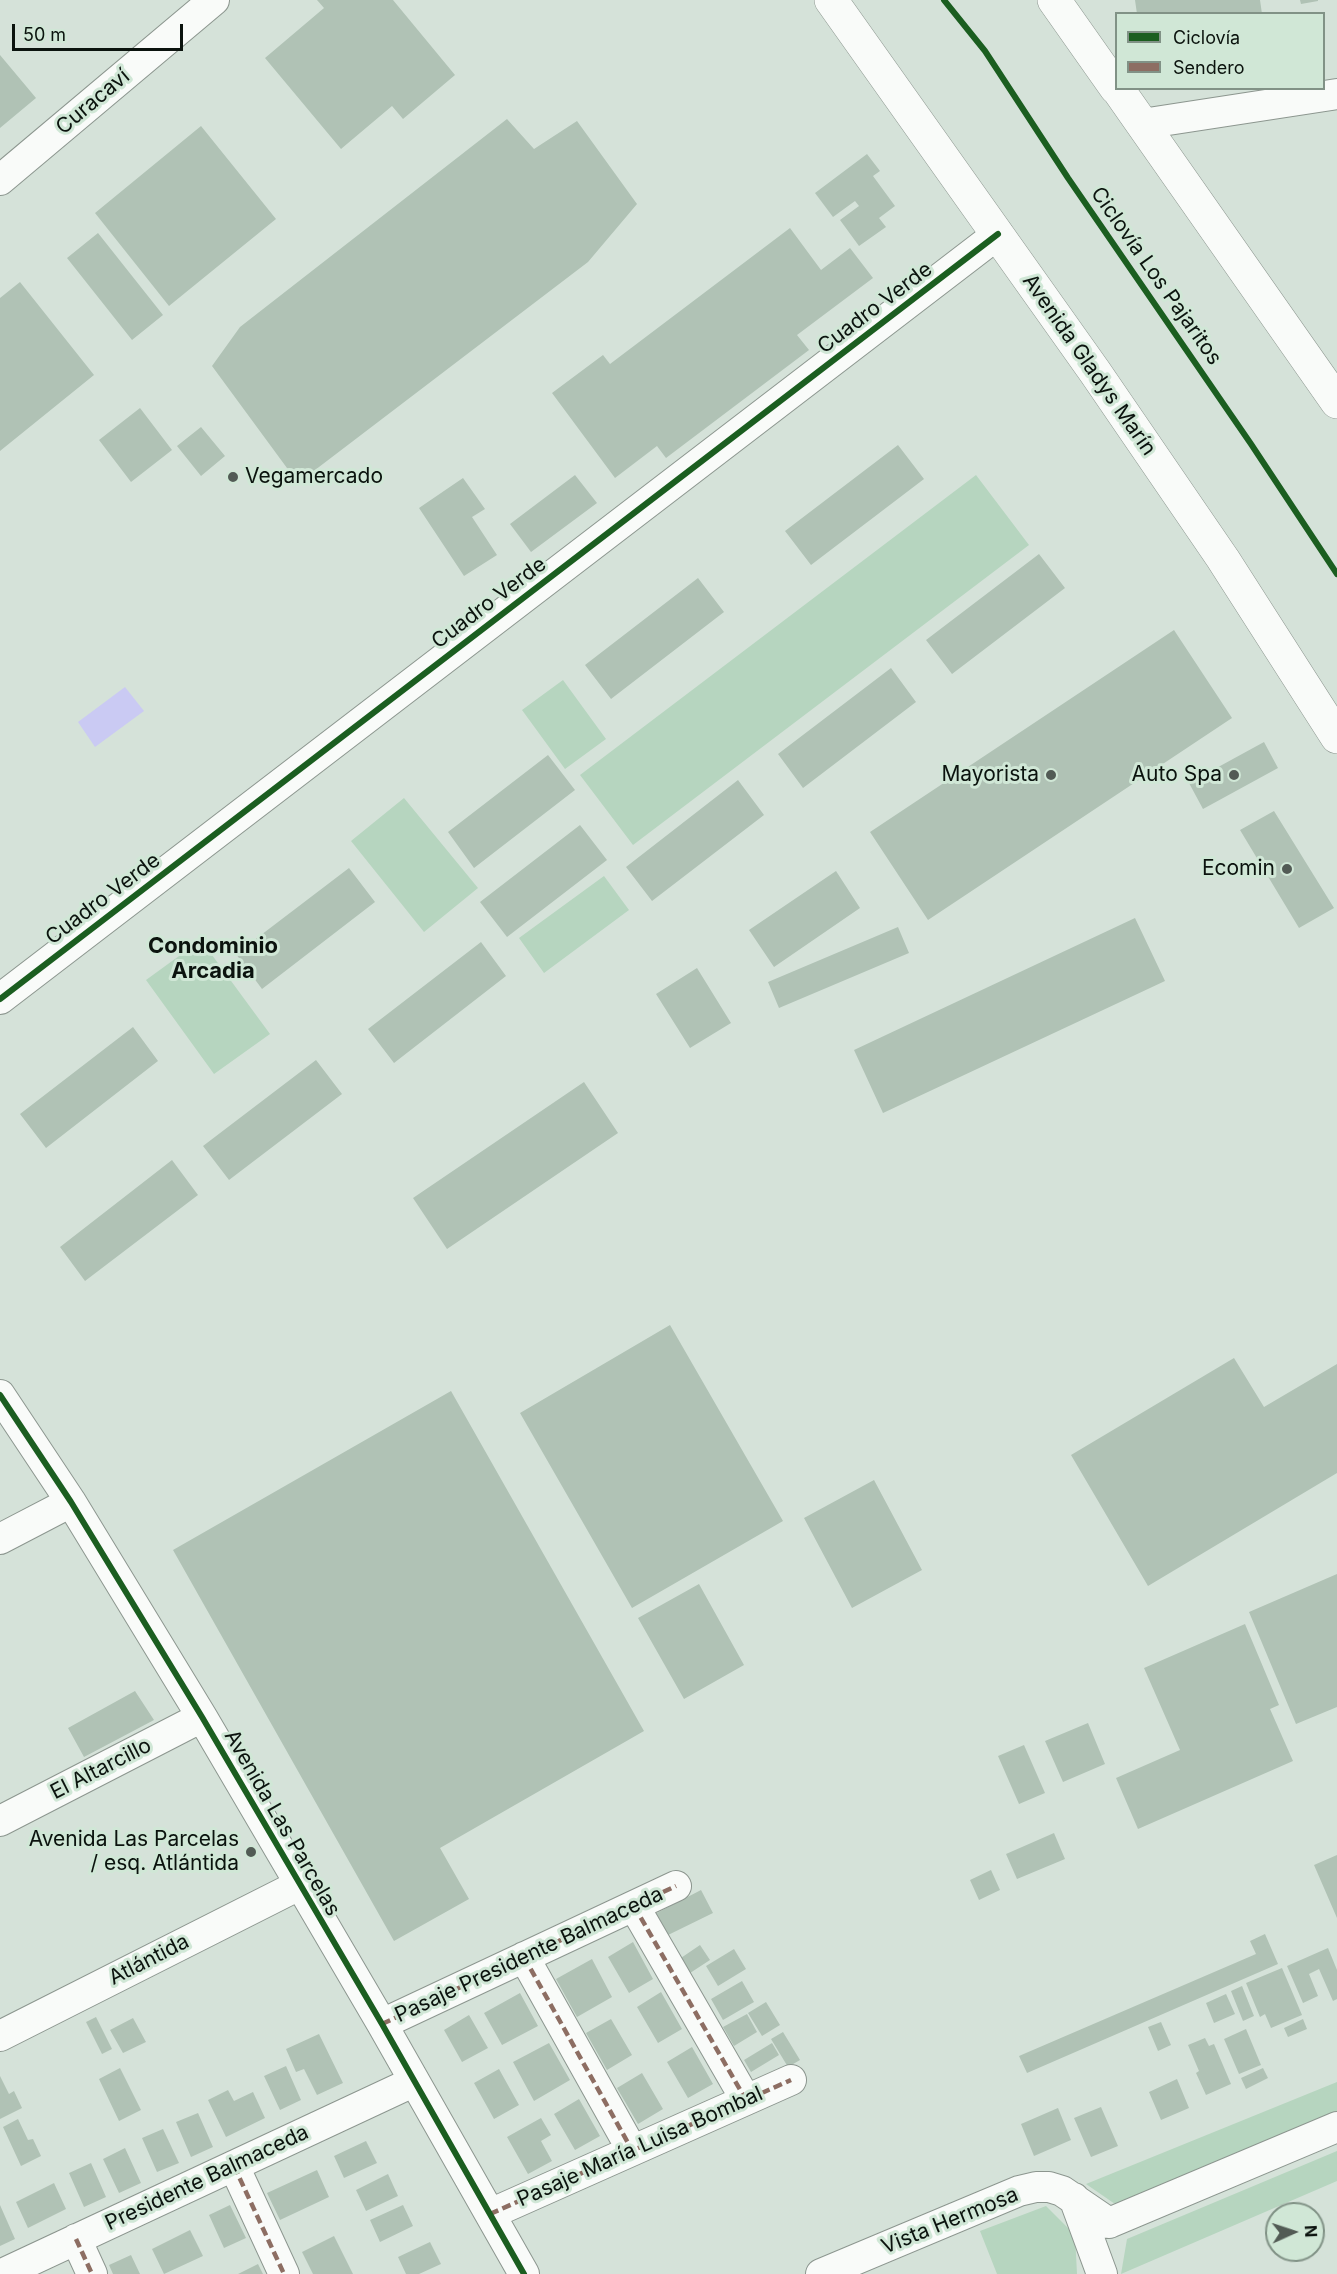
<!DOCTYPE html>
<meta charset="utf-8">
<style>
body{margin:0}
#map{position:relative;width:1337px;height:2274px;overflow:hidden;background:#d5e2d9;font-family:Inter,sans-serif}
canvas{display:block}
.legend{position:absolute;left:1115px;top:12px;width:210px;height:78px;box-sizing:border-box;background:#d0e7d6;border:2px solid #819286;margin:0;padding:8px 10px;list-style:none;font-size:18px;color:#0b130e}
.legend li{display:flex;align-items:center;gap:12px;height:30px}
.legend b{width:30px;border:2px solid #819286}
.north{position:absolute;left:1265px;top:2202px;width:60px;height:60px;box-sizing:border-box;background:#d0e7d6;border:2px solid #819286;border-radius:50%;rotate:87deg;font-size:16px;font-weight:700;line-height:24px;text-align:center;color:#0b130e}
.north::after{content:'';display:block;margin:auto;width:21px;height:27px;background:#525b55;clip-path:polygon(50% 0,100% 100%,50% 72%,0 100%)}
.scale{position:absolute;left:12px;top:24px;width:171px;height:27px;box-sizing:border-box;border:3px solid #0b130e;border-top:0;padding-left:8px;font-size:18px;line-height:21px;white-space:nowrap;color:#0b130e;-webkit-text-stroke:4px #d0e7d6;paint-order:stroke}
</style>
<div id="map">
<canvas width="1337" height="2274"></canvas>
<ul class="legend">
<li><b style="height:8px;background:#1b5e20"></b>Ciclovía</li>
<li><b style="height:8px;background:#8d6e63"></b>Sendero</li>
</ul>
<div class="north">N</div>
<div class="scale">50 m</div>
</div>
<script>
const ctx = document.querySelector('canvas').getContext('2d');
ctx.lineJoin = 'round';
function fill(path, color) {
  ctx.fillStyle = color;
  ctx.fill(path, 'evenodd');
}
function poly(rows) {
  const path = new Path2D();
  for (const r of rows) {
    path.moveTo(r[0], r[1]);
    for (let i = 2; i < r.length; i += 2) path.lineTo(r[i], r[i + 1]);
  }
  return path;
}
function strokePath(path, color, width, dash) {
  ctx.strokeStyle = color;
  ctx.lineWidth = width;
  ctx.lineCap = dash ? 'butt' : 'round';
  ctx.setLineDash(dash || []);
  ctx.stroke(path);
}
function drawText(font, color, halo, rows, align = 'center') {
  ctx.font = font + ' Inter,sans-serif';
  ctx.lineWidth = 6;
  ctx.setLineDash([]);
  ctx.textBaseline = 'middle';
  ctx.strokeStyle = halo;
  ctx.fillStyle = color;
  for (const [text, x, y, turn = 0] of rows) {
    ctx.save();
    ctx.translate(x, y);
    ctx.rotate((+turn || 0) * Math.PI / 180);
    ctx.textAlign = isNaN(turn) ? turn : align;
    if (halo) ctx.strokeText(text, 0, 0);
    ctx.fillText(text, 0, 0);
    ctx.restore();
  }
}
const green = poly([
 [976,475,1029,545,633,845,580,775],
 [563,680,606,739,565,769,522,710],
 [404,798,478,888,424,932,351,841],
 [604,876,629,910,544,973,519,938],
 [201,940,270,1034,214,1074,146,980],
 [1337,2082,1337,2112,1115,2204,1086,2184],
 [1337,2151,1337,2181,1121,2274,1127,2239],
 [1046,2206,1075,2235,1077,2274,997,2274,980,2231]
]);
const water = poly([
 [125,687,144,711,95,747,78,722]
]);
const building = poly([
 [317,0,393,0,455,75,403,119,392,106,341,149,265,58,324,8],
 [1135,0,1260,0,1262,14,1137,14],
 [1300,0,1318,0,1318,1,1301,4],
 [0,55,36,98,0,128],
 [507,119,534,149,577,121,637,204,588,262,298,483,212,366,240,327],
 [201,126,276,219,169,306,95,213],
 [867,154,880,171,873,176,895,206,879,218,886,227,859,246,840,220,859,206,855,201,833,217,815,193],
 [790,228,821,270,850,248,873,278,797,335,809,350,666,458,657,446,615,478,552,393,603,355,610,364],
 [98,233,163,315,132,340,67,258],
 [20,282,94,375,0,451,0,298],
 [140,408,172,450,131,482,99,440],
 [201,427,225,456,201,476,177,446],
 [898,445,924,479,811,565,785,531],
 [575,475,597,503,531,552,510,524],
 [463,478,485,509,472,517,497,555,464,576,419,508],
 [1039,554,1065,588,952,674,926,640],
 [698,578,724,612,611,699,585,665],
 [1174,630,1232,718,928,920,870,832],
 [891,668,916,702,803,788,778,754],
 [1264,742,1278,768,1203,809,1189,783],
 [548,755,575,790,474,868,448,832],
 [738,780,764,815,652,901,626,867],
 [1274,811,1334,908,1299,928,1240,830],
 [580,825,607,860,507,937,480,902],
 [349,868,375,902,262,989,236,954],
 [836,871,860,908,774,967,749,930],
 [1135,918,1165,981,883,1113,854,1050],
 [898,927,909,953,779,1008,768,982],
 [481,942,506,976,394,1063,368,1029],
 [697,968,731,1023,690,1048,656,994],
 [133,1027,158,1061,46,1148,20,1114],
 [316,1060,342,1094,229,1180,203,1146],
 [584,1082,618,1133,447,1249,413,1198],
 [172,1160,198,1195,85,1281,60,1247],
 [670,1325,783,1521,632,1608,520,1413],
 [1234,1358,1264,1407,1337,1364,1337,1473,1148,1586,1071,1455],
 [451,1391,644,1731,440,1848,469,1899,394,1941,173,1550],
 [874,1480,922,1570,852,1608,804,1518],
 [1337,1574,1337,1707,1296,1724,1249,1612],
 [699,1584,744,1665,684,1699,638,1618],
 [1245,1624,1279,1705,1270,1709,1293,1761,1138,1829,1116,1778,1180,1750,1144,1668],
 [135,1691,154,1720,84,1757,68,1728],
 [1088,1723,1105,1764,1063,1782,1045,1741],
 [1024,1745,1045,1793,1019,1804,998,1756],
 [1054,1833,1065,1859,1017,1879,1006,1854],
 [1337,1855,1337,1918,1314,1865],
 [991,1870,1000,1890,979,1900,970,1880],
 [701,1890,713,1913,664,1937,653,1915],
 [1265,1934,1278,1964,1027,2073,1019,2056,1256,1954,1250,1941],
 [633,1942,653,1979,629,1993,608,1957],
 [700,1945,710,1960,687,1975,678,1960],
 [1328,1948,1337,1970,1337,1999,1333,2001,1319,1969,1309,1974,1318,1996,1303,2003,1287,1966],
 [734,1949,746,1969,718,1986,706,1966],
 [592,1959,612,1997,577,2017,556,1979],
 [1282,1968,1302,2015,1271,2028,1265,2014,1260,2017,1246,1983],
 [742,1981,754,2002,723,2020,711,1999],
 [1242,1986,1254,2016,1243,2021,1231,1991],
 [661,1992,682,2029,658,2043,637,2007],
 [520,1993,538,2026,502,2045,484,2013],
 [1226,1994,1235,2014,1214,2023,1206,2003],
 [766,2002,780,2025,762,2036,748,2013],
 [747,2014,757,2032,734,2046,723,2027],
 [469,2015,488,2048,462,2062,444,2030],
 [96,2017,112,2049,102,2054,86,2022],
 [133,2018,146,2042,123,2053,110,2030],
 [611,2019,632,2055,607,2070,586,2033],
 [1303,2019,1307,2029,1288,2037,1284,2028],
 [1161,2022,1171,2045,1158,2051,1148,2027],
 [1246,2029,1261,2065,1239,2074,1224,2039],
 [783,2032,800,2060,788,2067,771,2039],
 [319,2034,343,2083,317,2095,304,2069,296,2072,286,2049],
 [1205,2038,1209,2046,1214,2044,1231,2084,1206,2095,1196,2073,1199,2071,1188,2045],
 [549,2043,570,2080,534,2101,513,2062],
 [772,2043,779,2055,751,2072,744,2060],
 [692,2047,713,2084,688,2098,667,2062],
 [286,2066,301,2100,280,2110,264,2076],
 [120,2068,141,2110,119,2121,99,2079],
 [1263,2068,1268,2078,1246,2089,1241,2078],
 [499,2069,519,2105,494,2119,474,2083],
 [642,2073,663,2109,638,2124,617,2088],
 [0,2076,9,2094,14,2091,22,2108,0,2119],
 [1177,2079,1189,2108,1161,2120,1149,2092],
 [228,2090,234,2101,253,2092,265,2118,226,2137,208,2100],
 [579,2099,600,2136,575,2150,554,2114],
 [1101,2107,1118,2146,1091,2157,1074,2118],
 [1058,2108,1071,2140,1034,2156,1021,2124],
 [198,2113,213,2147,191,2157,176,2122],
 [541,2118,551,2135,541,2141,552,2161,528,2174,507,2137],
 [18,2119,28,2140,33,2139,41,2156,21,2166,3,2127],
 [163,2129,179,2163,157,2172,142,2138],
 [366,2141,377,2163,344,2178,334,2156],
 [125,2148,141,2183,119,2193,103,2159],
 [91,2163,106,2197,84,2207,69,2173],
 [317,2170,329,2197,280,2220,267,2193],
 [388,2174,398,2196,366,2211,356,2190],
 [54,2183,66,2209,28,2228,16,2202],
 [0,2205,15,2239,0,2246],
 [230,2205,246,2238,224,2248,209,2215],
 [403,2205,413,2226,380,2242,370,2220],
 [190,2230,203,2256,164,2274,152,2249],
 [334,2236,353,2274,313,2274,302,2252],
 [430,2242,441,2264,419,2274,406,2274,398,2257],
 [131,2255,140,2274,113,2274,109,2265],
 [258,2264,263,2274,238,2274]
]);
const minor = poly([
 [1142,124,1337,94],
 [0,180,214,0],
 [0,999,998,234],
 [0,1395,71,1502,202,1717,382,2024,524,2274],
 [0,1539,71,1502],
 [0,1821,202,1717],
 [634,1906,746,2100],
 [524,1957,632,2150],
 [382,2024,676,1886],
 [0,2036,299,1885],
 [234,2166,284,2274],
 [1074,2198,1102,2274],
 [490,2214,791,2080],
 [1109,2223,1337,2127],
 [76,2239,92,2274],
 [2,2274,413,2082],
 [821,2274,1019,2191,1036,2187,1049,2187,1062,2191,1109,2223]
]);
const major = poly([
 [831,0,1095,372,1223,559,1337,737],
 [1054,0,1116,88],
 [1117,88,1337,402]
]);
const quiet = poly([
 [634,1906,746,2100],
 [524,1957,632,2150],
 [382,2024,676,1886],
 [234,2166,284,2274],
 [490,2214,791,2080],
 [76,2239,92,2274]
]);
const cycleway = poly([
 [944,0,985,51,1068,178,1251,444,1337,574],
 [0,999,998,234],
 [0,1395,71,1502,202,1717,382,2024,524,2274]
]);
const markers = [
 [233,477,6,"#525b55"],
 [1051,775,6,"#525b55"],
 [1234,775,6,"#525b55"],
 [1287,869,6,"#525b55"],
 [251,1852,6,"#525b55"]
];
const streetNames = [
 ["Curacaví",93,102,-40],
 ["Ciclovía Los Pajaritos",1156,276,55],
 ["Cuadro Verde",875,308,-37],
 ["Avenida Gladys Marín",1089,365,55],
 ["Cuadro Verde",489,603,-37],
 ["Cuadro Verde",103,899,-37],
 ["El Altarcillo",101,1769,-27],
 ["Avenida Las Parcelas",282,1823,60],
 ["Pasaje Presidente Balmaceda",529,1955,-25],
 ["Atlántida",149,1960,-27],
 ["Pasaje María Luisa Bombal",640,2147,-24],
 ["Presidente Balmaceda",207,2178,-25],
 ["Vista Hermosa",950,2221,-22]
];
const poiNames = [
 ["Vegamercado",245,477,"left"],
 ["Mayorista",1039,775],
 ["Auto Spa",1222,775],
 ["Ecomin",1275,869],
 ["Avenida Las Parcelas",239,1840],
 ["/ esq. Atlántida",239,1864]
];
const neighbourhoodNames = [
 ["Condominio",213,946],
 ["Arcadia",213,971]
];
fill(green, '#b6d5bf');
fill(water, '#cacaf3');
fill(building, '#b0c2b5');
strokePath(minor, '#8c968f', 32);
strokePath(major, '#8c968f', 34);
strokePath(minor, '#f9fbf9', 30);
strokePath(major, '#f9fbf9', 33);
strokePath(quiet, '#8d6e63', 4.5, [9, 4.5]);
strokePath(cycleway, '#1b5e20', 6);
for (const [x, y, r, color] of markers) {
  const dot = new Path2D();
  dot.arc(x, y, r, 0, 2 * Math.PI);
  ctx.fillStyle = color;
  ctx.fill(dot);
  strokePath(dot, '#d0e7d6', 2);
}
drawText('21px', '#0b130e', '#d0e7d6', streetNames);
drawText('21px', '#0b130e', '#d0e7d6', poiNames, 'right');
drawText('bold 22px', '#0b130e', '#d0e7d6', neighbourhoodNames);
</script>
